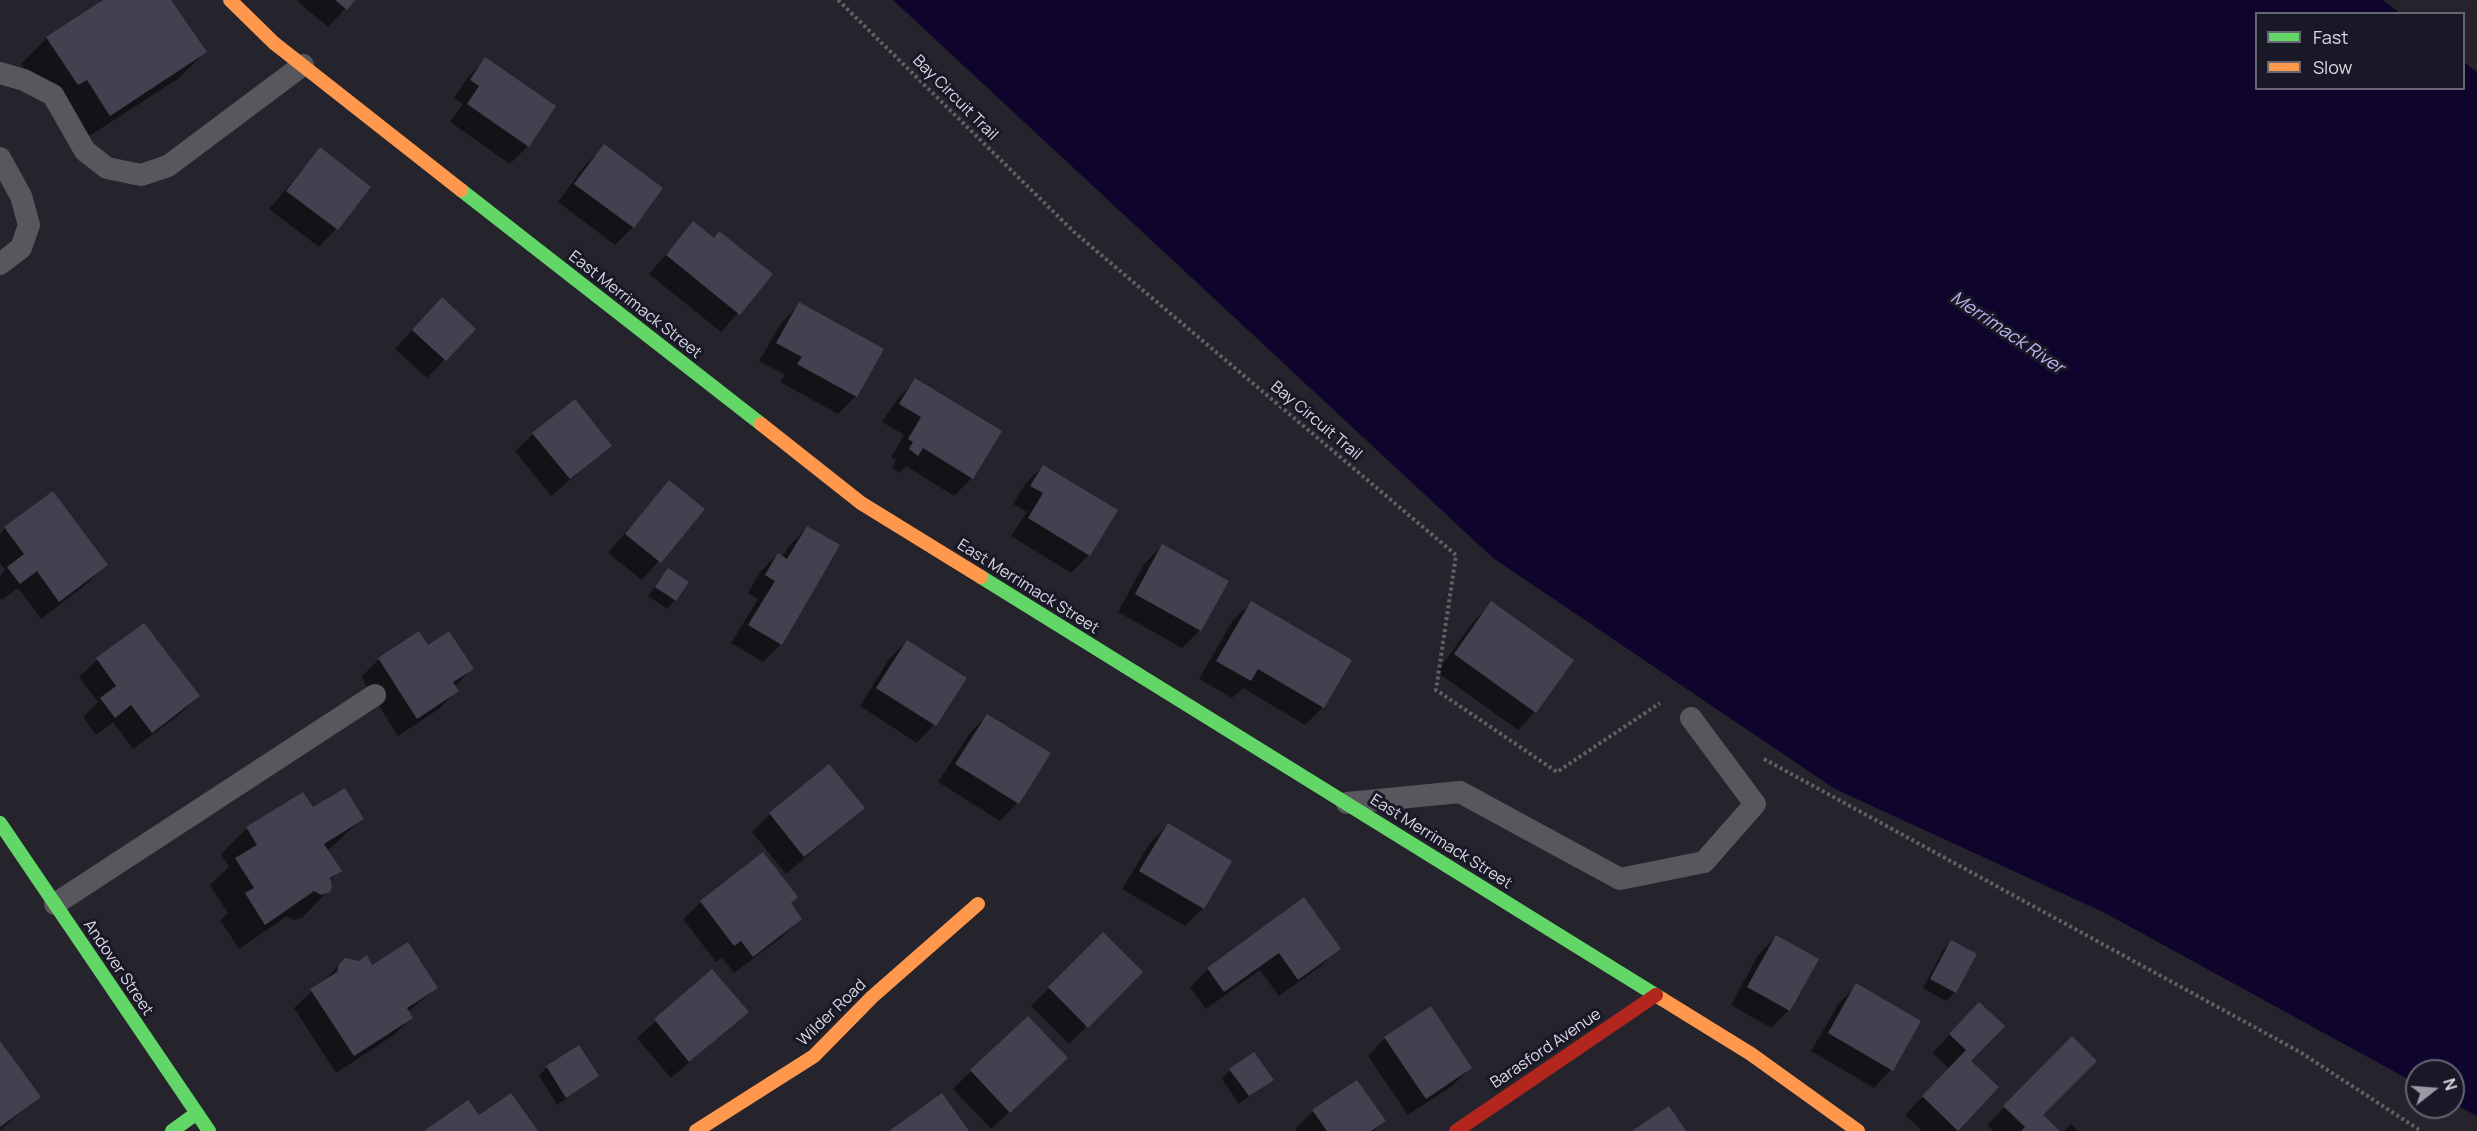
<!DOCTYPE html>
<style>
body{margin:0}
#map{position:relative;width:2477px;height:1131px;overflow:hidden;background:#25242c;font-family:Manrope,sans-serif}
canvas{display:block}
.legend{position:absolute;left:2255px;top:12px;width:210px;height:78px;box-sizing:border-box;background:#191826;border:2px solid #666672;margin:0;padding:8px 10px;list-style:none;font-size:18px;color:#dadae4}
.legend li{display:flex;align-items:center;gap:12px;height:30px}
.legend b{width:30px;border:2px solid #666672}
.north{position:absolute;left:2405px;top:1059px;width:60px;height:60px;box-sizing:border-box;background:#191826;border:2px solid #666672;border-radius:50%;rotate:73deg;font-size:16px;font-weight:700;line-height:24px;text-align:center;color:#dadae4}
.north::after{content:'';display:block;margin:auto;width:21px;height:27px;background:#9b9aa4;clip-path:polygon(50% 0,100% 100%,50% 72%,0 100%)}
</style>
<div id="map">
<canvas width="2477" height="1131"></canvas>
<ul class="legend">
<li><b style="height:8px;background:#63d668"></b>Fast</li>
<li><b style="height:8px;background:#ff974d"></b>Slow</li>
</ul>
<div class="north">N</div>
</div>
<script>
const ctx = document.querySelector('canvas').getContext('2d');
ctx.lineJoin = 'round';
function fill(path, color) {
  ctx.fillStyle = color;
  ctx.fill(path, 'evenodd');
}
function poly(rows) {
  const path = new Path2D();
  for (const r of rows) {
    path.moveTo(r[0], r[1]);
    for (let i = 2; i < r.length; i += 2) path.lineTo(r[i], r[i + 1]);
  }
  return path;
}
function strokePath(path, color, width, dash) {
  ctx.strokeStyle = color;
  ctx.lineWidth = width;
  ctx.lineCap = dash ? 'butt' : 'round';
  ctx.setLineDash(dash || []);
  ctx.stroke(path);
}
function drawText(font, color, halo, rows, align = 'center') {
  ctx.font = font + ' Manrope,sans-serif';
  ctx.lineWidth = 6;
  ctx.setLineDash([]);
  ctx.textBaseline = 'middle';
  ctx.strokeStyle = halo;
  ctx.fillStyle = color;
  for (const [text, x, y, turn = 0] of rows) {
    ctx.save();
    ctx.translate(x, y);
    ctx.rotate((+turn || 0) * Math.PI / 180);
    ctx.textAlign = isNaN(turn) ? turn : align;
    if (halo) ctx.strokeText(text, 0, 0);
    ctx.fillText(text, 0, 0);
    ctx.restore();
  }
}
const water = poly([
 [893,0,2383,0,2400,13,2256,14,2256,88,2464,88,2464,62,2477,72,2477,1116,2453,1103,2453,1071,2417,1071,2417,1084,2105,913,1835,789,1493,558]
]);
const shadow = poly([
 [101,0,168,0,205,52,179,78,83,140,52,110,21,64,47,38,98,5],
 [299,0,353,0,328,27,298,2],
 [486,59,528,146,510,164,450,122,463,104,454,98,468,77],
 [604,146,661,188,633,227,615,245,558,202,586,164],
 [320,149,369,187,336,229,319,247,269,209],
 [693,223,714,239,771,275,721,332,649,274],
 [800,304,856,396,838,414,780,382,785,375,759,361,782,322],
 [424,317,474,329,427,378,395,349],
 [916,380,972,478,954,496,906,466,899,473,892,468,896,460,891,457,904,435,882,422,898,398],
 [533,434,610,446,551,496,515,451],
 [1043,466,1089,555,1071,573,1011,536,1027,512,1013,504,1025,484],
 [669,482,703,510,642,580,608,553],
 [5,528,106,565,88,583,41,619,18,588,2,600,0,598,0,576,5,570,0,563,0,534],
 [807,528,781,644,763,662,731,643,758,599,748,593,760,572,778,554,782,557,789,546],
 [1162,546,1200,630,1182,648,1118,612,1144,564],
 [668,570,675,600,667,609,648,596],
 [1251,603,1323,707,1305,725,1243,688,1232,698,1199,679,1233,620],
 [1492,603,1535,712,1518,730,1437,672,1474,621],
 [419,633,427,647,472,669,454,687,457,691,439,709,398,736,361,677,379,659],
 [907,641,965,679,934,725,917,743,860,706,889,659],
 [97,660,198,696,180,714,133,749,113,722,96,735,83,717,98,702,79,677],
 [988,715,1049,754,1017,803,1000,821,938,782,970,733],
 [302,794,312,809,362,819,327,851,340,871,329,881,328,891,302,918,294,920,287,916,239,949,220,920,228,913,210,885,229,867,221,854,247,828],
 [863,808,786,874,752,832,770,814],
 [1168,825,1203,908,1185,926,1122,889,1150,843],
 [1304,899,1339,948,1321,966,1279,996,1260,970,1206,1009,1190,987,1208,969],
 [701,902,800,919,782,937,734,973,722,958,716,962,683,919],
 [1103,935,1141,972,1069,1044,1031,1006],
 [1776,937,1789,1010,1771,1028,1731,1005,1758,955],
 [1951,942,1955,992,1946,1001,1923,988,1943,950],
 [345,960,436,988,408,1012,411,1018,394,1035,336,1073,294,1008],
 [712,971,747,1012,671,1078,637,1038],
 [1857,985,1891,1070,1874,1088,1811,1051,1839,1003],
 [1961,1022,1969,1061,1997,1087,1956,1131,1922,1131,1905,1115,1949,1069,1933,1053],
 [1385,1038,1470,1068,1452,1086,1408,1115,1368,1056],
 [2072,1039,2041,1115,2057,1131,1993,1131,1987,1125],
 [0,1043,39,1097,0,1130],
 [547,1067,597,1076,557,1105,539,1076],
 [1230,1070,1272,1079,1239,1104,1222,1079],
 [971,1071,1048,1076,991,1129,953,1089],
 [1313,1111,1384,1121,1374,1131,1297,1131,1295,1129],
 [2071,1124,2078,1131,2064,1131]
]);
const building = poly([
 [103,0,171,0,207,52,110,116,87,80,78,85,46,37],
 [335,0,355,0,347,10],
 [485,57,556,106,529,147,467,104,479,86,470,80],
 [604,144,663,188,634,228,574,184],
 [320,147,371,187,338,230,286,191],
 [693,221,714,238,719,231,773,274,740,315,666,255],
 [442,297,476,329,446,361,412,330],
 [799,302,884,349,857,397,797,364,802,357,776,343],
 [915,378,1002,431,973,479,923,448,918,456,909,449,913,442,908,439,921,417,899,404],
 [575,399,612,446,570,479,532,433],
 [1043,465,1118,510,1090,556,1028,518,1043,493,1030,486],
 [669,480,705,509,661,563,625,534],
 [53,491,108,565,59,602,37,571,20,584,7,567,24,554,4,527],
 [807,526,840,545,782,645,748,625,775,581,765,575,778,553,787,559],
 [1162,544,1229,581,1201,631,1135,594],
 [668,568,689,582,676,601,655,587],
 [1251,601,1352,660,1324,708,1258,669,1251,681,1216,661],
 [1491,601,1574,660,1536,713,1454,654],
 [144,623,200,696,152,733,131,705,115,718,100,698,116,686,96,658],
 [419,631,428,645,449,631,474,669,453,682,459,691,417,719,378,658],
 [907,640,967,678,936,726,876,688],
 [987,714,1051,753,1019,804,955,764],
 [829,764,865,808,804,857,769,813],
 [345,788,364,819,324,844,342,871,330,878,332,886,330,892,321,895,314,891,265,925,245,893,254,888,235,858,257,845,246,827,303,792,313,807],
 [1168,823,1232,861,1204,909,1139,871],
 [763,852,798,897,791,903,802,919,753,957,741,941,734,946,700,901],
 [1304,897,1341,949,1298,980,1279,953,1224,992,1207,968],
 [1103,932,1143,972,1088,1028,1048,987],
 [1776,935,1819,959,1790,1011,1747,987],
 [1951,940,1977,954,1956,993,1930,979],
 [408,942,438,988,407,1008,413,1018,354,1056,310,989,337,972,339,964,345,958,359,961,367,955,372,965],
 [712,969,749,1012,689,1062,654,1019],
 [1856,983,1921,1021,1893,1071,1828,1033],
 [1979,1002,2005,1026,1971,1061,1999,1087,1958,1131,1922,1096,1966,1050,1949,1034],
 [1431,1006,1472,1068,1426,1099,1384,1037],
 [1028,1016,1068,1058,1010,1113,970,1070],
 [2072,1036,2097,1061,2043,1115,2060,1131,2021,1131,2025,1127,2003,1106],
 [0,1041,41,1097,0,1127],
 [579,1045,599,1076,566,1098,546,1066],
 [1254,1052,1274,1080,1249,1096,1229,1069],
 [1357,1080,1386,1121,1371,1131,1327,1131,1312,1110],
 [511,1093,538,1131,424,1131,468,1100,479,1115],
 [942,1093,969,1131,889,1131],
 [1669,1106,1686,1131,1632,1131]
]);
const path = poly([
 [838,0,1074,232,1456,555,1436,690,1557,772,1660,703],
 [1764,759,2300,1052,2421,1131]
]);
const lane = poly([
 [0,73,24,80,53,95,85,151,107,168,141,175,168,166,303,65],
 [0,158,21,196,29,225,21,248,0,264],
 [1347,803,1460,792,1620,879,1704,862,1755,804,1691,718],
 [55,904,375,695]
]);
const fast = poly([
 [461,190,761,424],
 [981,577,1662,999],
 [0,823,209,1131],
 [172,1131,197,1113]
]);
const slow = poly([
 [230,0,274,43,461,190],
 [761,424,861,503,981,577],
 [1662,999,1751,1054,1858,1131],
 [696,1131,814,1056,872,997,978,904]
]);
const jam = poly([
 [1456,1131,1656,995]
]);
const streetNames = [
 ["Bay Circuit Trail",955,98,45],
 ["East Merrimack Street",635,305,38],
 ["Bay Circuit Trail",1316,421,40],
 ["East Merrimack Street",1028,587,32],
 ["East Merrimack Street",1441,842,32],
 ["Andover Street",118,968,56],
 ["Wilder Road",832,1013,-44],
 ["Barasford Avenue",1546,1049,-34]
];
const waterNames = [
 ["Merrimack River",2007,333,34]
];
fill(water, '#0f042c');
fill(shadow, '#0007');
fill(building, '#434150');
strokePath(path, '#606065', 4, [3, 3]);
strokePath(lane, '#57575d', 22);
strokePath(fast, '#63d668', 14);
strokePath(slow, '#ff974d', 14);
strokePath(jam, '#b3261e', 14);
drawText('16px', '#dadae4', '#191826', streetNames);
drawText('italic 18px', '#bbb6f0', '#191826', waterNames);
</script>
